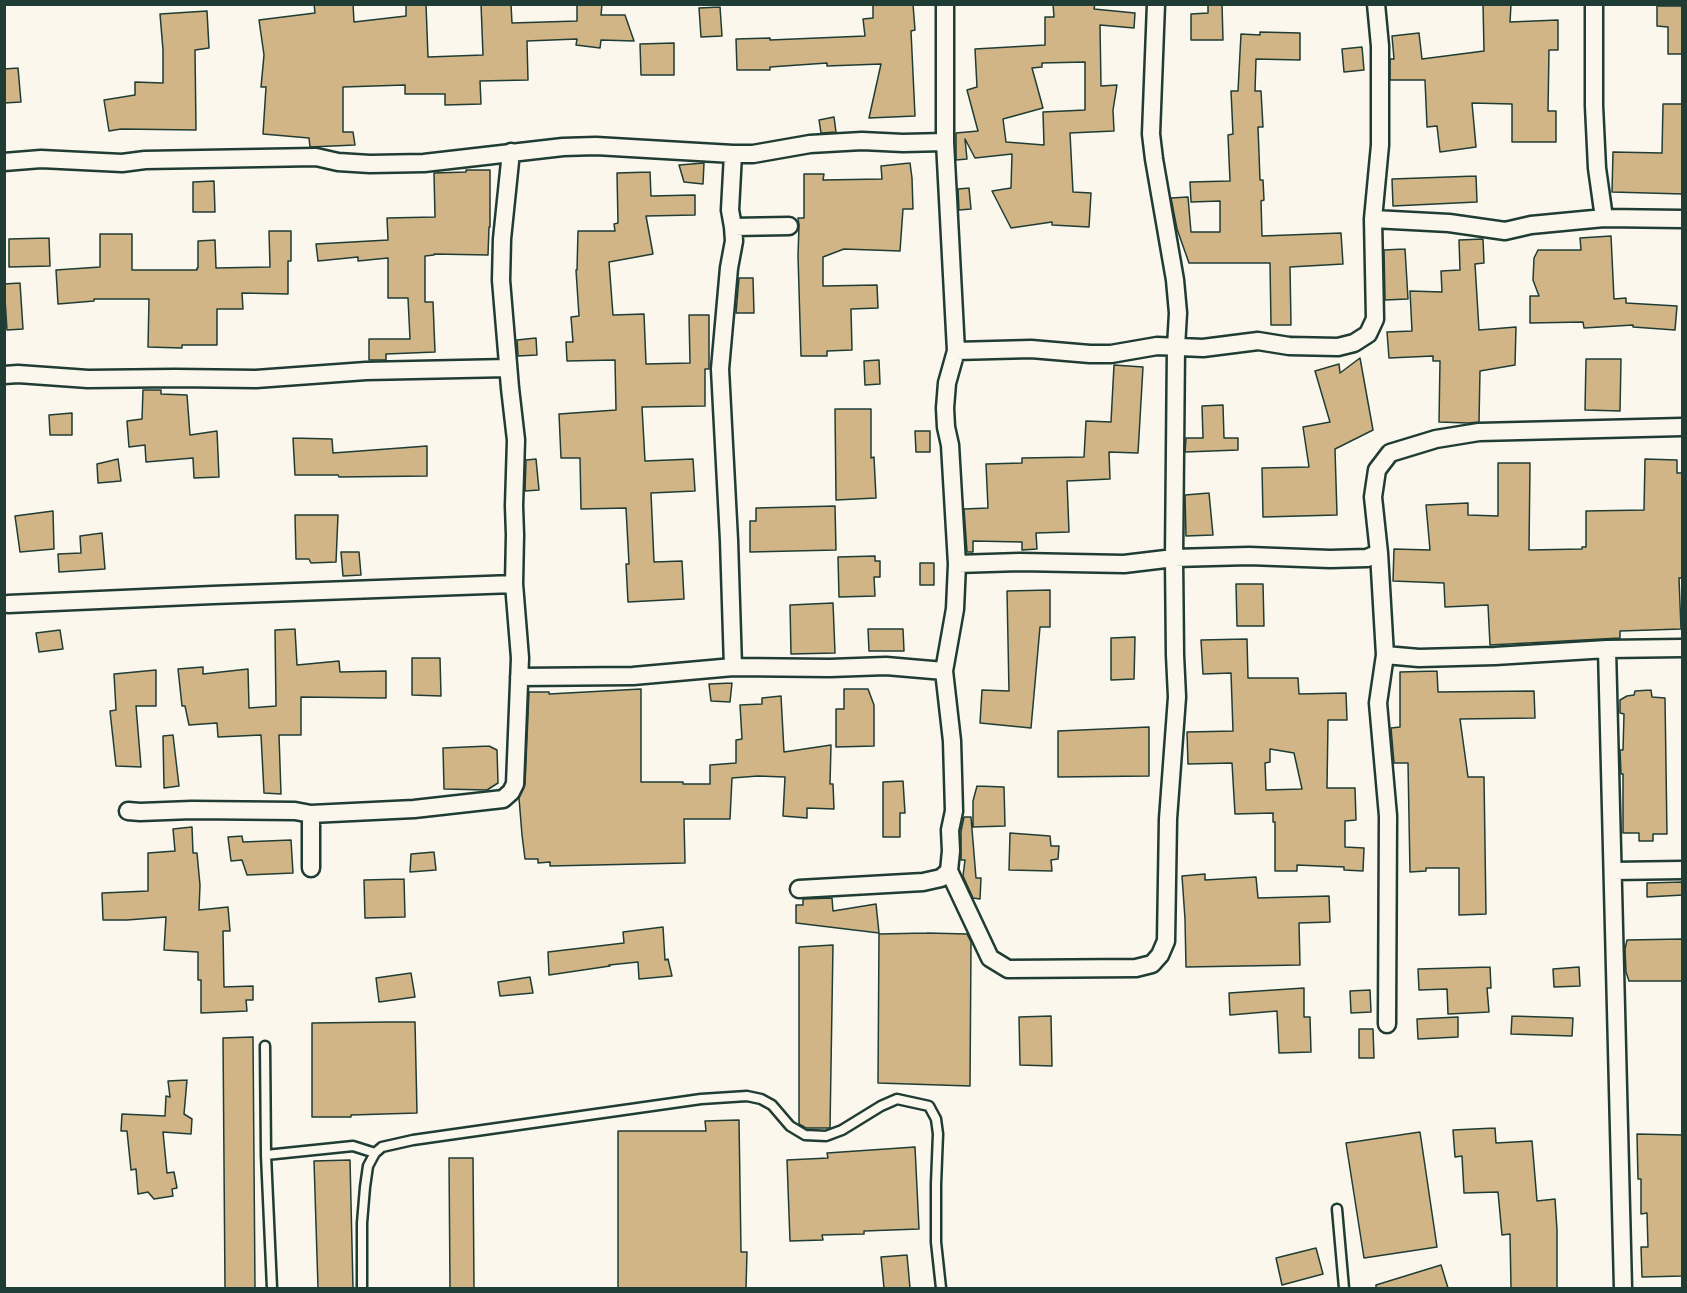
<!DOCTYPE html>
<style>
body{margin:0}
#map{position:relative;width:1687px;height:1293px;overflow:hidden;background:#fbf7ec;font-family:Kalam,sans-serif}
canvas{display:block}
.frame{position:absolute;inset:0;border:6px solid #1f3d34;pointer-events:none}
</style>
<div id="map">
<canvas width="1687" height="1293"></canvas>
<div class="frame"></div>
</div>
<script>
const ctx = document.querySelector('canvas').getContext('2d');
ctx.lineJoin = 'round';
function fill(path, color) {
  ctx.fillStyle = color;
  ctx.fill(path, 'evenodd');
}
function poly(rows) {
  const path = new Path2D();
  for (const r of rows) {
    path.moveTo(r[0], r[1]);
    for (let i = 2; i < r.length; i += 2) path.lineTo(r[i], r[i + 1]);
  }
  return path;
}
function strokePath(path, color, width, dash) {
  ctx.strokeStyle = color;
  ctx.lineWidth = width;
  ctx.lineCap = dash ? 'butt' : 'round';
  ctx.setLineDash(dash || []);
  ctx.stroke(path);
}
const building = poly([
 [314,4,353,4,354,22,406,16,406,4,426,4,428,57,483,55,481,4,511,4,512,23,577,21,577,4,602,4,601,15,625,15,634,41,601,40,600,48,576,45,577,39,527,41,528,80,480,81,481,104,445,105,445,94,405,94,405,85,343,87,343,132,353,132,355,145,310,147,309,138,263,134,266,87,261,87,264,55,259,20,315,13,314,4],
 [873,4,913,4,915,30,911,31,915,116,869,118,881,64,827,66,827,63,770,67,770,70,737,70,736,39,770,38,770,40,865,36,863,19,873,18,873,4],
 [1053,4,1095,4,1094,9,1135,13,1134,28,1100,25,1101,86,1117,85,1113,110,1114,131,1070,133,1073,192,1091,193,1089,227,1052,225,1052,222,1011,228,992,191,1011,188,1012,154,975,158,965,139,967,159,956,160,956,133,978,131,967,90,977,87,975,49,1045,45,1045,17,1054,17,1053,4],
 [1085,62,1085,110,1043,112,1044,145,1006,142,1003,119,1043,108,1032,68,1042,67,1042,63,1085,62],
 [1208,4,1222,4,1223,40,1191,40,1191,14,1208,13,1208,4],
 [1483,4,1511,4,1510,22,1558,20,1558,50,1549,50,1548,111,1556,111,1556,142,1512,142,1512,104,1472,103,1476,147,1440,152,1437,126,1427,127,1425,80,1390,80,1390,59,1394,59,1392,36,1419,33,1422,59,1484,51,1483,4],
 [1657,6,1683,6,1683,54,1668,54,1668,27,1657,26,1657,6],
 [720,7,722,36,701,37,699,8,720,7],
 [207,11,209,48,195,50,196,130,121,129,109,131,104,100,135,95,135,82,163,83,163,50,160,14,207,11],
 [1260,32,1300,33,1300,60,1256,59,1255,91,1261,91,1263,127,1258,127,1260,180,1263,180,1264,200,1261,201,1262,236,1341,233,1343,264,1290,267,1291,325,1271,325,1270,263,1189,263,1177,229,1171,198,1188,197,1191,232,1220,232,1220,201,1191,202,1190,182,1230,181,1228,135,1233,134,1231,91,1238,91,1241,34,1260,35,1260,32],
 [674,43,674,75,641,75,640,44,674,43],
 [1362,47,1364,70,1344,72,1342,49,1362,47],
 [18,68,21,102,4,103,4,69,18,68],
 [1663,104,1683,104,1683,194,1612,192,1613,152,1662,153,1663,104],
 [834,117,836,132,821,133,819,120,834,117],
 [704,163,703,184,684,182,679,165,704,163],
 [910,163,912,178,913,209,903,209,900,251,844,249,823,257,823,286,877,285,878,308,851,309,852,350,827,351,827,356,801,356,798,256,799,225,798,218,804,218,804,174,824,174,823,180,882,179,881,166,910,163],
 [466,170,490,170,490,227,489,227,488,255,434,254,434,255,425,256,425,302,433,302,435,352,386,354,386,360,369,360,369,339,410,339,408,298,388,298,388,258,358,261,358,257,318,261,316,244,388,240,387,218,435,217,434,173,466,172,466,170],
 [650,172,651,196,695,195,695,215,646,216,653,254,609,262,613,315,644,314,646,364,690,363,689,315,709,315,709,369,705,369,705,406,642,407,645,461,693,459,695,491,651,493,654,562,682,561,684,599,628,602,626,564,629,564,626,508,581,509,580,458,561,458,559,414,616,410,615,360,567,361,566,342,573,342,571,317,579,316,576,270,577,270,578,231,615,231,614,224,618,223,617,173,650,172],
 [1476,176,1477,202,1393,206,1392,179,1476,176],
 [214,181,215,212,193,212,193,182,214,181],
 [969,188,971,209,959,210,958,189,969,188],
 [269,231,291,231,291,261,288,261,288,294,242,293,243,309,217,309,217,345,182,345,182,348,148,347,149,299,94,299,94,301,58,304,56,270,100,267,100,234,132,234,132,270,197,270,197,268,198,268,198,241,215,240,216,268,270,267,269,231],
 [1611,236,1614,299,1626,298,1626,303,1677,306,1675,330,1633,327,1633,325,1584,328,1583,322,1530,323,1530,296,1539,296,1533,280,1534,258,1538,250,1581,250,1580,238,1611,236],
 [49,238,50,266,9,267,9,239,49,238],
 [1483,239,1484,263,1475,264,1479,330,1516,327,1515,365,1480,371,1479,422,1468,423,1439,422,1440,361,1433,361,1433,356,1389,358,1387,332,1412,331,1410,291,1442,292,1441,271,1460,270,1459,240,1483,239],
 [1405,249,1408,299,1385,300,1384,250,1405,249],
 [739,278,753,278,754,313,736,313,739,278],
 [20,283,23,329,7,330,4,284,20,283],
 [536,338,537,355,518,356,517,340,536,338],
 [1360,358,1373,430,1335,449,1337,515,1263,517,1262,468,1309,467,1303,427,1330,422,1315,371,1339,364,1340,373,1360,358],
 [1586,359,1621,359,1620,411,1585,410,1586,359],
 [879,360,880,384,865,385,864,361,879,360],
 [1114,365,1143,367,1138,453,1109,452,1110,479,1067,481,1069,532,1036,533,1037,549,1022,550,1022,542,973,541,973,552,967,552,964,509,988,508,986,464,1022,463,1022,458,1084,457,1086,421,1111,422,1114,365],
 [143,390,161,390,161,394,187,395,190,435,217,431,219,477,194,478,193,458,146,462,145,445,129,447,127,421,142,419,143,390],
 [1223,405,1224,438,1238,438,1238,450,1185,452,1186,438,1203,438,1202,406,1223,405],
 [835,409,871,409,871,458,874,457,876,498,836,500,835,409],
 [72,413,72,435,50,435,49,415,72,413],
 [915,431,930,431,930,452,916,452,915,431],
 [293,438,332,439,333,453,427,446,427,476,339,477,338,475,295,475,293,438],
 [118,459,121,481,98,483,97,464,118,459],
 [536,459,539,490,525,491,526,460,536,459],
 [1645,459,1677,460,1677,473,1683,473,1683,578,1679,578,1681,629,1620,631,1620,638,1490,645,1488,605,1445,607,1444,583,1393,581,1394,549,1430,550,1426,505,1468,503,1468,515,1498,516,1498,463,1530,463,1529,550,1582,549,1582,547,1586,547,1586,511,1644,510,1645,459],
 [1209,493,1213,535,1186,536,1185,495,1209,493],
 [835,506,836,550,750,552,750,521,756,521,756,508,835,506],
 [53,511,54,549,20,552,15,516,53,511],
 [295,515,338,515,336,562,311,563,309,559,296,559,295,515],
 [102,533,105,569,59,572,58,554,81,553,80,536,102,533],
 [341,552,359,552,361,575,343,576,341,552],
 [875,556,875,561,880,561,880,577,874,577,875,596,839,597,838,557,875,556],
 [920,563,934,563,934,585,920,585,920,563],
 [1236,584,1263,584,1264,626,1237,626,1236,584],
 [1050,590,1050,627,1040,627,1031,728,980,723,982,690,1009,691,1007,591,1050,590],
 [833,603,835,653,791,654,790,605,833,603],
 [295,629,297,665,339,661,340,672,386,671,386,698,301,697,301,735,279,735,281,794,264,793,261,735,218,737,217,723,189,725,185,706,182,706,178,669,203,667,203,674,248,669,249,708,276,706,275,630,295,629],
 [868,629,903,629,904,651,869,651,868,629],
 [60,630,63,649,39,652,36,633,60,630],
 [1135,637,1134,679,1111,680,1111,638,1135,637],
 [1247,639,1248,678,1298,678,1299,694,1346,693,1347,720,1328,720,1327,788,1355,788,1356,820,1345,821,1345,847,1364,848,1363,871,1344,870,1344,867,1297,865,1297,871,1275,871,1275,822,1273,822,1273,813,1235,814,1232,763,1188,764,1187,732,1233,731,1231,673,1203,674,1201,640,1247,639],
 [1270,749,1294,753,1302,789,1266,790,1265,763,1270,762,1270,749],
 [412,658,440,658,441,696,412,695,412,658],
 [156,670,156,706,136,706,141,767,116,766,110,711,116,710,114,674,156,670],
 [1437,671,1438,692,1534,691,1535,718,1460,719,1468,777,1484,777,1486,914,1459,915,1459,868,1426,868,1426,871,1410,872,1408,763,1394,763,1391,728,1400,727,1400,672,1437,671],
 [732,683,730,702,711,701,709,684,732,683],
 [641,689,641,782,683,782,683,784,710,784,710,765,736,763,736,740,742,739,740,705,762,704,762,698,781,696,784,752,831,745,830,784,833,784,834,809,807,808,807,818,783,816,785,777,758,776,732,778,730,819,684,819,685,863,550,866,550,862,538,863,538,859,525,859,522,835,519,798,525,784,529,692,549,692,549,694,641,689],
 [844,689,868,689,874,705,874,746,836,747,836,709,844,709,844,689],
 [1651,690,1652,697,1665,698,1667,834,1653,834,1653,841,1639,841,1639,833,1623,833,1623,774,1621,774,1620,750,1623,750,1624,714,1620,713,1620,700,1627,696,1634,695,1635,691,1651,690],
 [1149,727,1149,776,1058,777,1058,731,1149,727],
 [173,735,179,786,164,788,163,736,173,735],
 [489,746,497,750,498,783,487,790,444,789,443,748,489,746],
 [903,781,905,813,900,813,900,837,883,837,883,782,903,781],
 [977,786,1004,787,1005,826,973,827,973,801,977,786],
 [964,817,971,817,976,878,981,878,980,899,973,898,963,876,965,860,961,860,961,831,964,817],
 [192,827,193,853,197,853,200,885,199,910,228,907,230,931,223,931,224,987,253,986,253,1000,246,1000,247,1011,201,1013,201,980,198,980,198,952,164,950,166,917,127,920,103,920,102,893,148,891,148,853,175,851,173,829,192,827],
 [1010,833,1050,836,1051,846,1059,846,1058,859,1051,860,1052,871,1009,870,1010,833],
 [242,836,243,842,291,840,293,873,247,875,242,860,231,861,228,837,242,836],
 [434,852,436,870,410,872,411,854,434,852],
 [1205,874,1205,880,1256,877,1258,898,1329,896,1330,922,1299,923,1300,965,1186,967,1185,919,1182,876,1205,874],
 [404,879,405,917,365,918,364,880,404,879],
 [1683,882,1683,895,1647,897,1647,883,1683,882],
 [832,898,833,911,876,904,879,933,796,923,796,905,803,905,803,899,832,898],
 [663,927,665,960,668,959,672,976,639,979,638,962,609,965,610,966,549,975,548,952,624,943,623,932,663,927],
 [927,933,967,934,971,942,970,1086,878,1083,879,934,927,933],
 [1683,939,1683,981,1629,981,1626,972,1625,949,1627,940,1683,939],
 [833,945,830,1128,806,1128,799,1124,799,947,833,945],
 [1490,967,1491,988,1487,988,1489,1012,1448,1014,1447,989,1419,990,1418,969,1490,967],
 [1579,967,1580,986,1554,987,1553,969,1579,967],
 [411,973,415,997,379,1002,376,978,411,973],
 [530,977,533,993,500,996,498,982,530,977],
 [1304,988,1304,1017,1310,1017,1311,1052,1279,1053,1277,1011,1230,1015,1229,993,1304,988],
 [1370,990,1371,1012,1351,1013,1350,991,1370,990],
 [1051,1016,1052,1066,1020,1065,1019,1017,1051,1016],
 [1512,1016,1573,1018,1572,1036,1511,1034,1512,1016],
 [1458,1017,1458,1037,1418,1039,1417,1019,1458,1017],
 [389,1022,415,1022,417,1113,351,1115,351,1117,312,1117,312,1023,389,1022],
 [1359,1029,1373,1029,1374,1058,1359,1058,1359,1029],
 [253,1037,255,1288,225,1288,223,1038,253,1037],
 [187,1080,184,1114,192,1119,191,1134,163,1132,167,1173,174,1172,177,1188,172,1189,173,1196,154,1199,148,1192,138,1194,136,1169,131,1170,127,1131,121,1131,122,1114,165,1116,166,1096,170,1097,168,1081,187,1080],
 [739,1120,741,1252,747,1252,746,1288,618,1288,618,1131,706,1131,705,1121,739,1120],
 [1495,1128,1496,1143,1532,1141,1537,1201,1555,1199,1557,1230,1557,1288,1511,1288,1510,1234,1502,1235,1498,1192,1464,1193,1462,1156,1455,1157,1453,1130,1495,1128],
 [1420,1132,1437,1247,1364,1258,1346,1143,1420,1132],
 [1637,1134,1683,1135,1683,1276,1642,1277,1641,1247,1648,1247,1647,1213,1641,1214,1641,1179,1638,1179,1637,1134],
 [915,1147,919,1229,864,1231,864,1234,822,1235,823,1240,790,1241,787,1160,828,1158,827,1153,915,1147],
 [449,1158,473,1158,474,1288,450,1288,449,1158],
 [350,1160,353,1288,318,1288,314,1161,350,1160],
 [1316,1248,1323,1274,1282,1285,1276,1258,1316,1248],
 [907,1255,910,1288,884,1288,881,1257,907,1255],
 [1441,1265,1448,1288,1376,1288,1376,1285,1441,1265]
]);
const service = poly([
 [265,1046,266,1155,272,1288],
 [266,1155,353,1146,375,1153],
 [1337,1209,1344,1288],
 [362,1288,362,1223,365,1187,368,1166,375,1153,382,1147,413,1140,701,1099,747,1096,761,1099,772,1105,790,1126,805,1135,826,1136,842,1130,881,1106,897,1099,929,1106,936,1119,938,1134,936,1184,936,1242,941,1288]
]);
const minor = poly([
 [1594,4,1594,106,1597,168,1604,218],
 [4,162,41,159,122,163,145,160,316,157,338,162,370,164,424,163,563,147,596,146,733,154,753,154,810,144,862,141,903,143,945,142],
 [1373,219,1449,223,1505,231,1531,225,1604,218,1682,219],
 [733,227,789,226],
 [956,351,1031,349,1090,354,1111,354,1157,346,1203,348,1258,341,1289,346,1338,347,1354,343,1368,334,1375,319,1373,219,1380,145,1380,46,1376,4],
 [4,375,18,374,88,379,175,378,256,379,366,371,508,368],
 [957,564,1020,562,1124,564,1174,558,1249,556,1330,559,1367,558,1379,553],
 [8,604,213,595,514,584],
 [1607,649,1623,1288],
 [1385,655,1379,553,1373,497,1377,470,1390,453,1436,439,1479,432,1682,427],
 [733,667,729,540,720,369,729,268,734,241,733,227,730,210,733,154],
 [519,677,633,676,733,667,830,668,886,666,944,671],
 [128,811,140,812,192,810,295,811,311,814,414,809,503,799,511,792,515,784,520,658,514,584,515,535,514,506,516,440,510,388,501,280,502,239,511,152],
 [311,814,311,868],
 [949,871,990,958,1008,969,1136,968,1152,964,1160,955,1166,941,1168,819,1177,697,1175,655,1174,558,1176,347,1178,313,1175,280,1154,159,1151,134,1156,4],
 [1613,871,1682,870],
 [799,889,923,882,941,878,949,871,951,851,950,830,954,811,952,741,944,671,955,609,957,564,950,445,946,427,945,408,947,383,956,351,945,142,945,4],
 [1387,1024,1388,816,1378,703,1385,655,1419,658,1495,656,1607,649,1682,648]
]);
fill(building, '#d1b586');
strokePath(building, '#1f3d34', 1.5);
strokePath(service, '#1f3d34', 13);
strokePath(minor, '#1f3d34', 21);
strokePath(service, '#fbf7ec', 8);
strokePath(minor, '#fbf7ec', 16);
</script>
